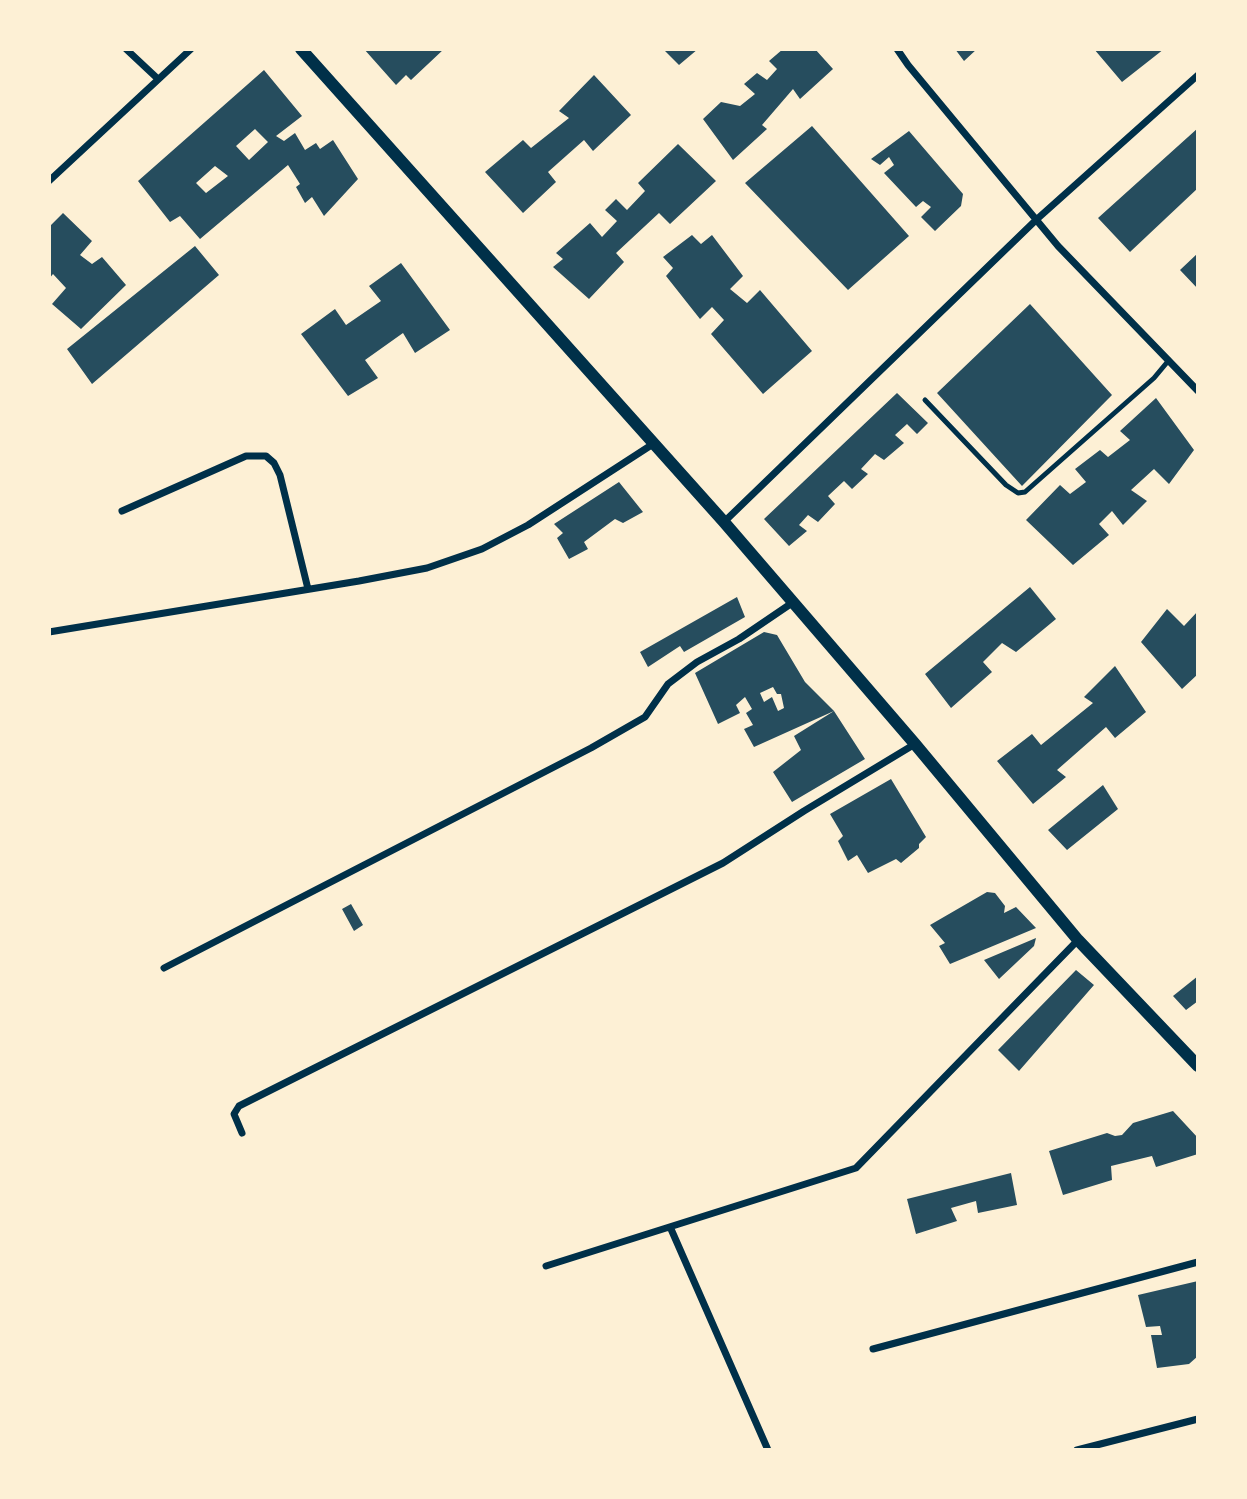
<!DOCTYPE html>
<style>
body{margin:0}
#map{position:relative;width:1247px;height:1499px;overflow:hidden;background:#fdf0d5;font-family:Commissioner,sans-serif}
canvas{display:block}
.frame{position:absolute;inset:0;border:51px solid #fdf0d5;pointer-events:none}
</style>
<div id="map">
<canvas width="1247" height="1499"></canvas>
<div class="frame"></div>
</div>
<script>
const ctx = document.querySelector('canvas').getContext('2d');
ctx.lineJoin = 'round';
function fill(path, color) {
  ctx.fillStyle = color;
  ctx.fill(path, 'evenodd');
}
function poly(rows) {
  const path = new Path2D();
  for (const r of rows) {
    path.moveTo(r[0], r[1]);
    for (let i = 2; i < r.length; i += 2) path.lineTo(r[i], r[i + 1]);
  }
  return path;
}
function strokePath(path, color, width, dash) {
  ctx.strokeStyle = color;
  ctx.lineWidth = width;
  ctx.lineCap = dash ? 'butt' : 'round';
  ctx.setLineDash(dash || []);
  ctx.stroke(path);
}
const building = poly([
 [364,49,444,49,411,80,406,75,396,85],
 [663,49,698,49,679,65],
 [783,49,815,49,833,69,800,99,793,89,762,125,767,129,733,160,703,119,721,102,740,106,755,94,744,84,757,73,767,80,777,69,769,61],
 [955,49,977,49,964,61],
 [1094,49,1164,49,1122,82],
 [264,70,302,116,276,136,284,141,295,133,305,150,316,143,320,149,333,140,358,179,324,216,312,197,305,203,296,187,300,184,288,165,200,239,180,216,170,222,138,181],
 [255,129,268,142,249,160,236,146],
 [215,166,228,176,206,193,196,183],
 [594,75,631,115,593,151,584,140,548,172,556,182,523,213,485,172,523,140,531,148,569,118,559,111],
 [812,126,909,236,848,290,745,183],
 [1198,128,1198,188,1130,252,1098,218],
 [909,131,963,194,961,206,935,231,921,217,931,207,923,201,916,207,884,173,894,165,889,157,880,165,871,159],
 [678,144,716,181,670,224,659,213,616,253,624,262,589,299,553,267,563,259,556,253,590,223,602,237,617,221,605,210,616,199,627,210,645,191,638,183],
 [63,213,92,241,80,255,92,264,102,257,126,285,81,329,52,304,66,288,53,274,49,279,49,227],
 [692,235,701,244,712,235,743,276,730,289,747,303,760,290,812,351,763,394,711,334,724,320,712,307,700,319,666,276,673,268,663,257],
 [195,246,219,275,92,384,67,349],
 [1198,253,1198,289,1180,270],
 [401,263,450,330,415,353,403,333,365,360,378,378,348,396,301,334,335,309,346,325,381,301,369,286],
 [1030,304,1112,395,1022,486,937,393],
 [897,393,928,423,917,434,907,424,895,435,904,443,884,460,875,454,861,469,868,474,852,489,844,481,828,496,835,504,818,522,808,515,799,525,807,531,789,546,764,519],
 [1156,398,1194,450,1169,484,1154,469,1131,490,1147,501,1123,525,1112,511,1099,524,1109,535,1073,565,1026,520,1060,485,1070,494,1086,482,1075,469,1100,450,1108,457,1130,440,1120,431],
 [619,482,643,512,623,523,615,519,584,542,588,549,569,559,557,538,563,533,554,524],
 [1030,587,1056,619,1016,652,1002,643,983,662,992,672,951,708,925,674],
 [737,597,745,617,684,652,680,646,648,667,640,652],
 [1167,609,1184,626,1198,611,1198,674,1182,689,1141,642],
 [764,632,777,635,805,682,834,711,865,759,792,802,773,772,801,750,794,736,834,711,754,747,744,729,753,725,746,713,752,709,745,697,736,705,740,713,718,724,695,673],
 [773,687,777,694,781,694,784,708,778,711,772,697,764,702,760,693],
 [1115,666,1146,712,1115,738,1106,727,1057,770,1066,777,1033,804,997,761,1032,734,1041,745,1093,703,1084,697],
 [891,779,926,837,919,844,919,848,901,863,896,859,868,873,857,855,848,861,838,841,843,836,830,814],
 [1103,785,1118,809,1067,850,1048,830],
 [987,892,995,893,1005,906,1004,913,1016,907,1036,928,950,964,939,946,945,943,930,925],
 [351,904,363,925,354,931,342,909],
 [1036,938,1034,946,999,979,984,960],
 [1076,970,1094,985,1019,1071,998,1050],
 [1198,976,1198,1001,1186,1010,1173,996],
 [1173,1111,1198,1138,1198,1154,1156,1167,1152,1156,1111,1166,1112,1180,1063,1195,1049,1151,1107,1133,1115,1136,1122,1135,1133,1123],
 [1011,1173,1017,1205,978,1213,976,1201,951,1208,957,1221,916,1234,907,1199],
 [1198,1281,1198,1356,1189,1364,1157,1368,1151,1335,1162,1335,1160,1326,1146,1327,1138,1295]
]);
const service = poly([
 [925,400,1006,485,1018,493,1025,492,1154,378,1169,360]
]);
const minor = poly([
 [126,49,158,79],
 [897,49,908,65,1058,246,1198,391],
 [49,181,191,49],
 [122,511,246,456,266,456,274,463,280,475,308,589],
 [724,522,1036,220,1198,75],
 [49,632,359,581,427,568,482,549,528,525,653,444],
 [164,968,591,748,645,717,668,684,697,662,739,639,792,603],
 [242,1133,234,1114,239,1106,723,863,804,811,915,744],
 [671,1229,768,1450],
 [546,1266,856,1168,1078,940],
 [873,1349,1198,1262],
 [1077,1450,1198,1419]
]);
const tertiary = poly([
 [301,49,724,522,915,744,1078,940,1198,1066]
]);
fill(building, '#264d5e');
strokePath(service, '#003049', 5);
strokePath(minor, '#003049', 7);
strokePath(tertiary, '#003049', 12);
</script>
